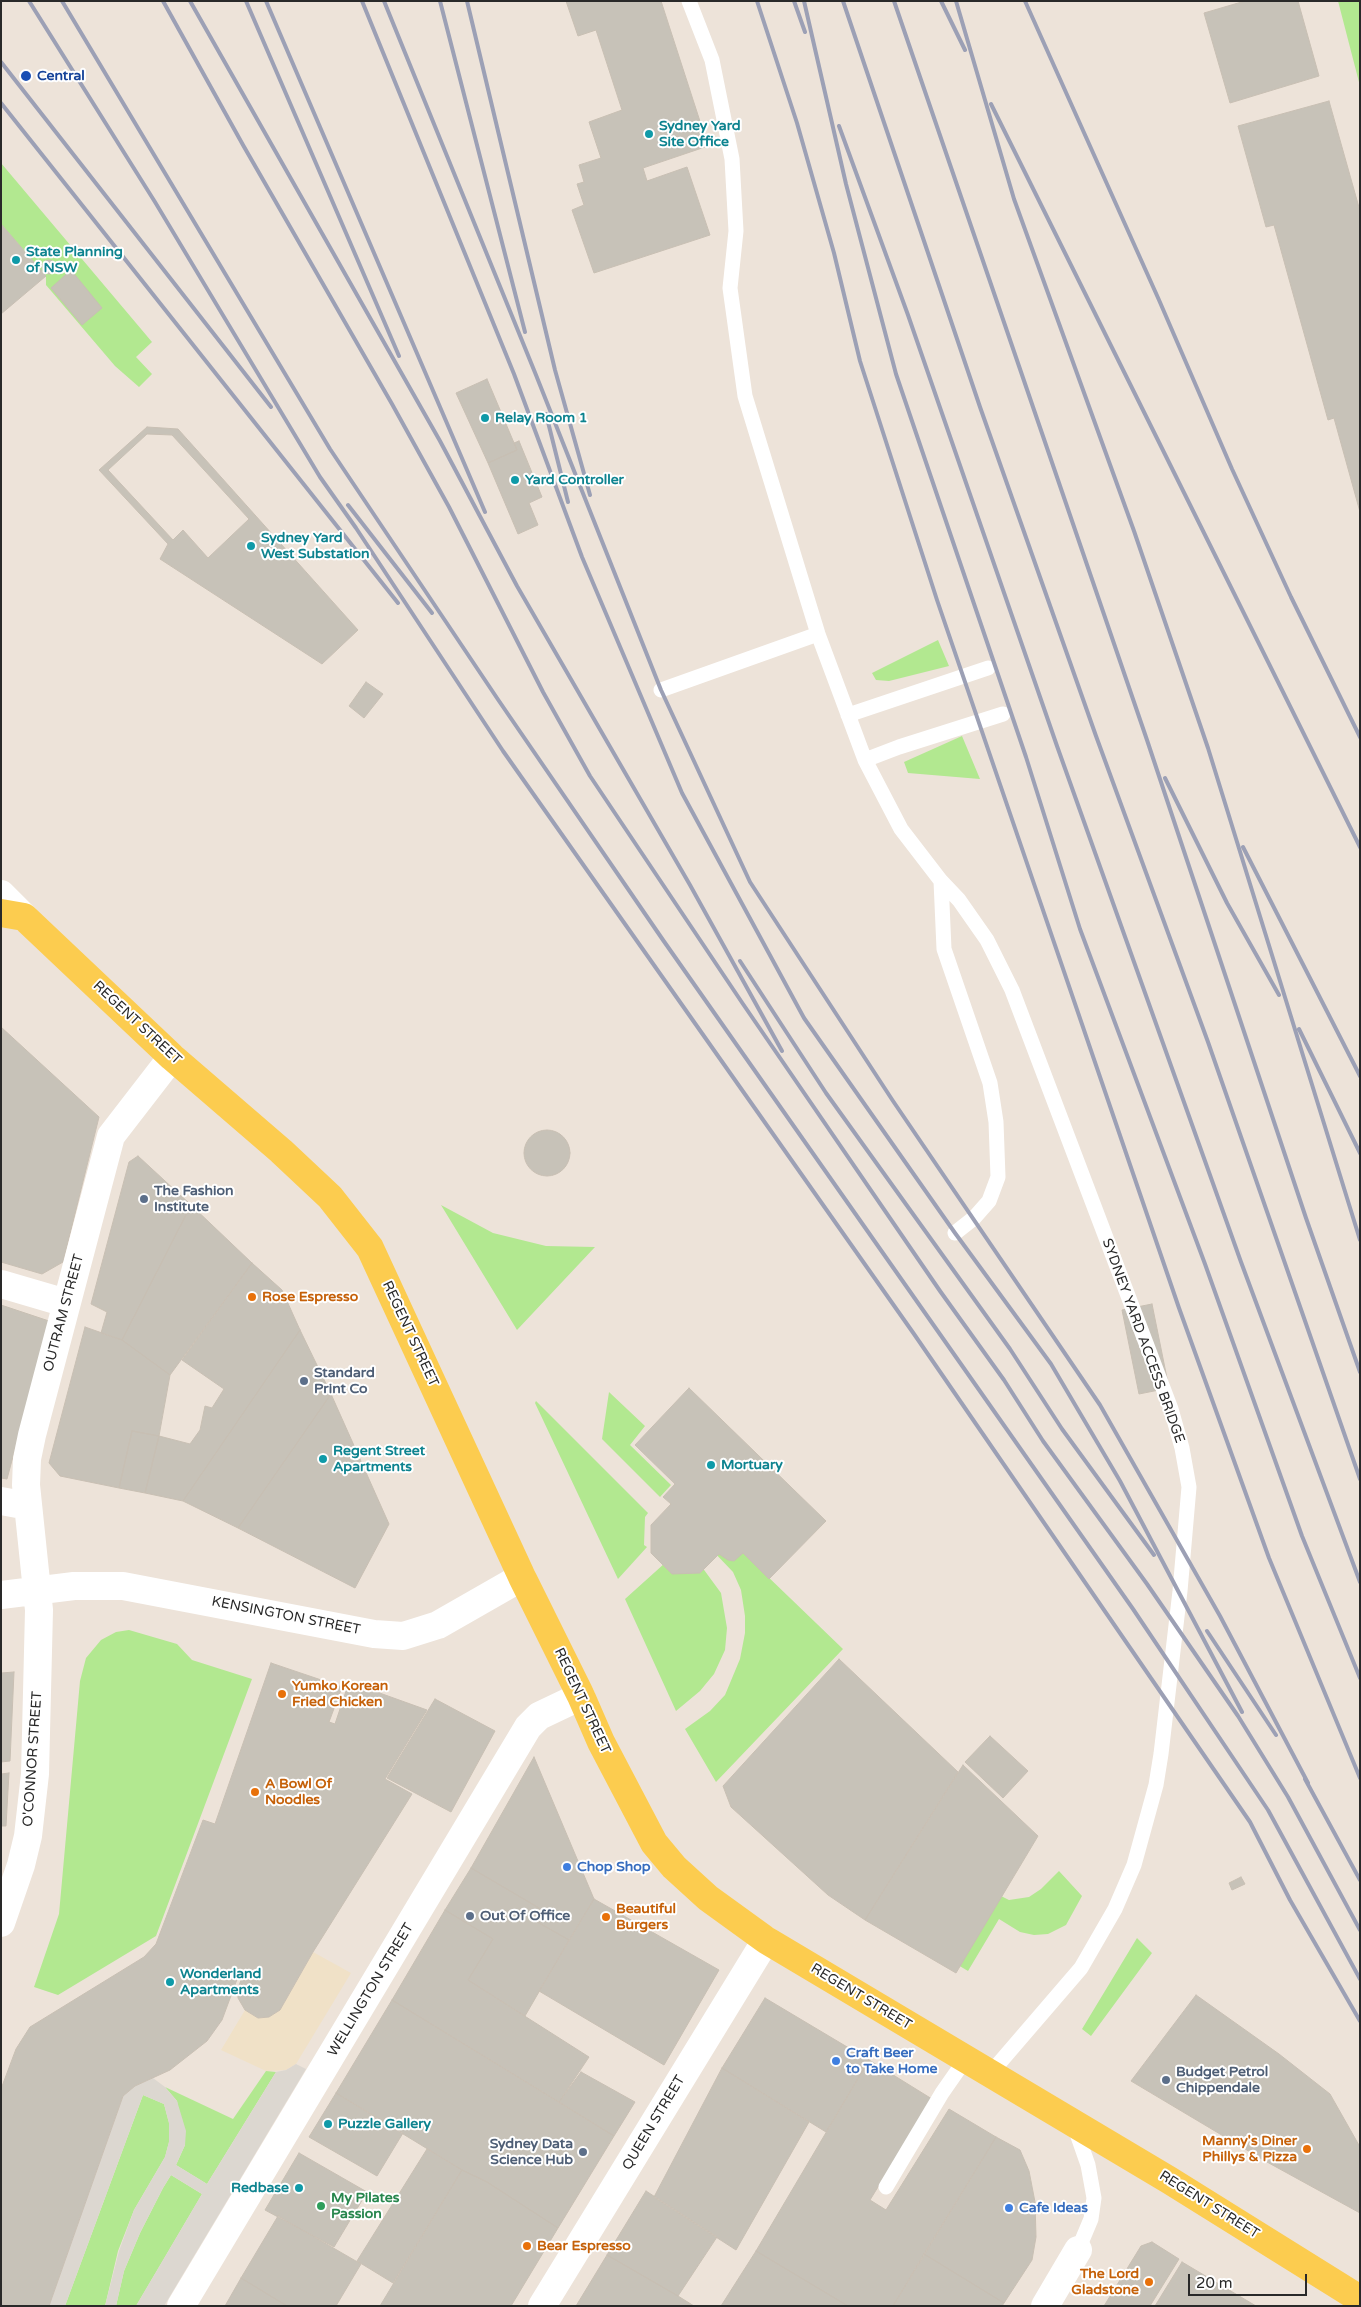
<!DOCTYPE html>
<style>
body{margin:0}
#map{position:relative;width:1361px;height:2307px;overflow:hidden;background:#ede3d9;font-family:"Varela Round",sans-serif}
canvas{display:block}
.frame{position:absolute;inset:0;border:2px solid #292929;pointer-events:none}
.scale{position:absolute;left:1188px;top:2274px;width:119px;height:22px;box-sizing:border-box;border:2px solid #292929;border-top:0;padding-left:6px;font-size:15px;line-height:18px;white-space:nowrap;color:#292929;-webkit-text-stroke:4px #fff;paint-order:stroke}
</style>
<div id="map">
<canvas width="1361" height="2307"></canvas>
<div class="frame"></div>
<div class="scale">20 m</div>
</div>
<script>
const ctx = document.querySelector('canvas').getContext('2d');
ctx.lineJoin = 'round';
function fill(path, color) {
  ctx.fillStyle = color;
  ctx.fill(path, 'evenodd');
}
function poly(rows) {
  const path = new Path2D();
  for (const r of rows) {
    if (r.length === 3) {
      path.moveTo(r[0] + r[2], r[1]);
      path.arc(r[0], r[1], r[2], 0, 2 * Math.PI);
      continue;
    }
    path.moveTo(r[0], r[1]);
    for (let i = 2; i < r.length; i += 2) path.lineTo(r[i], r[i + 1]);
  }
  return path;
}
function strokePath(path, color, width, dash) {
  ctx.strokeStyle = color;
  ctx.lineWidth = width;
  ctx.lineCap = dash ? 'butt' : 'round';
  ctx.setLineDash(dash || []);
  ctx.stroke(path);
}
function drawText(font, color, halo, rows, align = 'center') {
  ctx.font = font + ' "Varela Round",sans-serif';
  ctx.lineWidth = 4;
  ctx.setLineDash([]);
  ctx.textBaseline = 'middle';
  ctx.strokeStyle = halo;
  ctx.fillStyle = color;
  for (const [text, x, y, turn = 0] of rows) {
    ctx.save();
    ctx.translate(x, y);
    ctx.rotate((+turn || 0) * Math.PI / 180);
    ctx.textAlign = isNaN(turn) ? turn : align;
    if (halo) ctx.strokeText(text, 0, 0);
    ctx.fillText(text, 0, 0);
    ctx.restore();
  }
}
const education = poly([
 [313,1952,351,1973,296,2064,286,2070,266,2071,221,2050,245,2010,258,2018,269,2017,280,2010]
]);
const green = poly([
 [1338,1,1360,1,1360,86],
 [1,163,152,342,136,357,152,374,139,387,115,366,46,285,46,276,1,224],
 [938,640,949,666,889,681,876,680,872,673],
 [962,736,980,779,908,773,904,762],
 [441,1205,493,1233,546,1246,595,1247,517,1330],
 [609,1392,645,1426,630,1445,671,1485,660,1497,602,1439],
 [536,1401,648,1513,645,1517,644,1545,647,1547,618,1579,535,1403],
 [736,1546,843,1649,716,1782,685,1729,710,1711,725,1695,740,1659,745,1633,745,1616,741,1590,733,1572,711,1549],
 [665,1563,699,1563,721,1593,727,1628,725,1650,714,1674,700,1691,676,1711,625,1599],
 [129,1630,177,1644,192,1660,252,1679,156,1936,58,1995,34,1987,59,1914,80,1681,86,1658,101,1640,116,1632],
 [1059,1871,1082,1896,1066,1925,1048,1934,1034,1935,1020,1932,999,1919,968,1971,958,1965,999,1895,1009,1900,1029,1897,1041,1889],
 [1137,1938,1152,1953,1091,2036,1082,2029],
 [266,2071,276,2072,207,2184,176,2165,185,2145,177,2101,165,2087,233,2119],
 [143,2095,164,2104,169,2123,169,2142,165,2157,134,2210,118,2251,105,2306,65,2306],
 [171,2175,202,2194,136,2306,116,2306,124,2271,140,2233,163,2188]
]);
const plaza = poly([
 [296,2064,306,2069,164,2306,136,2306,202,2194,171,2175,163,2188,140,2233,124,2271,116,2306,105,2306,119,2251,134,2210,165,2157,169,2142,169,2123,164,2104,143,2095,65,2306,49,2306,123,2096,135,2086,153,2078,165,2087,177,2101,186,2131,185,2145,176,2165,207,2184,276,2072,286,2070]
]);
const building = poly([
 [566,1,661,1,708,146,643,168,647,181,687,167,710,235,594,273,572,210,584,205,577,184,584,182,579,165,601,158,589,122,622,110,596,30,578,36,566,1],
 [1245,1,1298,1,1319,76,1230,103,1204,13,1245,1],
 [1329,101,1360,211,1360,512,1334,418,1328,420,1274,225,1266,227,1238,126,1329,101],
 [1,224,46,276,1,314,1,224],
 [49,267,7],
 [71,270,102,308,82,325,51,288,71,270],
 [487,379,517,450,488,463,456,393,487,379],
 [147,427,178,429,358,630,322,664,160,559,168,544,99,470,147,427],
 [147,434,172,435,249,519,208,558,183,530,173,540,108,470,147,434],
 [519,441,542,497,529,503,538,525,518,534,488,463,517,450,514,443,519,441],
 [366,682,383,694,364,718,349,706,366,682],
 [1,1027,99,1117,63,1262,42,1274,1,1262,1,1027],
 [547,1153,23],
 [138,1156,191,1205,122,1340,101,1333,107,1312,91,1304,129,1162,138,1156],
 [191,1205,252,1263,170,1375,122,1340,191,1205],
 [252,1263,282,1290,300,1330,183,1501,145,1493,159,1436,190,1444,200,1430,205,1406,212,1408,224,1389,182,1360,252,1263],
 [1152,1304,1169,1388,1139,1394,1122,1310,1152,1304],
 [1,1305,49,1321,7,1479,1,1478,1,1305],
 [85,1327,122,1340,170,1375,159,1436,132,1431,119,1488,60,1476,49,1463,85,1327],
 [300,1330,331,1394,238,1528,183,1501,300,1330],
 [689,1388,826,1521,769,1579,743,1553,734,1561,728,1560,719,1554,700,1573,672,1574,651,1553,651,1525,671,1504,663,1497,675,1484,635,1445,689,1388],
 [331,1394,389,1524,355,1588,238,1528,331,1394],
 [132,1431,159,1436,145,1493,119,1488,132,1431],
 [839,1659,958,1772,865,1920,828,1895,731,1807,723,1786,839,1659],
 [271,1663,342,1687,329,1722,335,1724,349,1682,427,1710,385,1779,412,1794,313,1952,280,2010,269,2017,258,2018,245,2010,238,1998,238,1988,243,1975,239,1974,222,2020,207,2041,170,2070,135,2086,123,2096,49,2306,1,2306,1,2089,16,2049,30,2027,144,1957,156,1944,203,1820,215,1824,271,1663],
 [14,1672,10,1761,1,1762,1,1673,14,1672],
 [435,1699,495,1731,451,1812,387,1778,435,1699],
 [990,1736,1028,1771,1003,1798,965,1762,990,1736],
 [534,1757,594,1899,569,1940,532,1919,539,1908,471,1868,534,1757],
 [963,1765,1038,1836,956,1973,865,1920,963,1765],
 [9,1773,6,1826,1,1826,1,1774,9,1773],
 [471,1868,539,1908,532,1919,569,1940,525,2016,468,1980,493,1939,445,1910,471,1868],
 [1241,1877,1245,1884,1232,1890,1229,1883,1241,1877],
 [594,1899,719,1970,664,2065,539,1991,594,1899],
 [445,1910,493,1939,468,1980,589,2057,559,2102,392,2000,445,1910],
 [1196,1995,1279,2054,1330,2094,1360,2147,1360,2213,1267,2162,1131,2081,1196,1995],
 [765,1998,869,2060,826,2132,722,2068,765,1998],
 [392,2000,614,2136,558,2228,487,2182,462,2170,336,2093,392,2000],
 [869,2060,932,2099,870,2200,886,2210,949,2109,996,2137,893,2306,848,2306,756,2251,869,2060],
 [722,2068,809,2122,736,2250,654,2197,722,2068],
 [581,2072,635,2102,614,2136,559,2102,581,2072],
 [336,2093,403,2133,377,2176,309,2137,336,2093],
 [996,2137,1020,2150,1029,2171,1035,2202,1036,2237,1032,2260,1004,2303,924,2254,996,2137],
 [427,2149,462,2170,393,2283,357,2261,427,2149],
 [299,2153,367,2192,334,2247,265,2210,299,2153],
 [462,2170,487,2182,558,2228,511,2306,380,2306,462,2170],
 [646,2191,717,2237,678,2296,607,2255,646,2191],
 [278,2216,361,2264,336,2306,287,2306,241,2278,278,2216],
 [1152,2242,1179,2259,1150,2306,1104,2306,1141,2246,1152,2242],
 [756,2251,848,2306,721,2306,756,2251],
 [924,2254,1004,2303,1002,2306,893,2306,924,2254],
 [607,2255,678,2296,694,2306,576,2306,607,2255],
 [1182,2262,1256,2306,1155,2306,1182,2262],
 [241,2278,287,2306,225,2306,241,2278]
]);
const lane = poly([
 [689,1,712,60,732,159,736,231,730,288,745,396,818,634,865,760,901,829,941,881,944,949,990,1083,996,1122,998,1177,989,1201,974,1218,955,1233],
 [661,690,818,634],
 [848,715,988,668],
 [865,760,899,747,1003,714],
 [941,881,959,900,987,940,1012,990,1171,1409,1182,1448,1189,1487,1180,1591,1161,1754,1156,1785,1134,1865,1115,1909,1081,1968,989,2075],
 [1074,2125,1088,2165,1094,2198,1091,2219,1078,2250],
 [886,2187,942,2093,965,2060]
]);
const street = poly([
 [1,1284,66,1303],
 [1,1501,28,1506],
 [1,1595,74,1586,123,1586,374,1634,403,1636,438,1625,522,1577],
 [1,1923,21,1865,28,1836,35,1774,39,1610,26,1485,27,1459,32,1435,111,1136,172,1057],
 [181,2306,528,1727,539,1716,581,1696],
 [542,2306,766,1940],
 [1045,2306,1078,2250]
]);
const secondary = poly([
 [1,894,24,917]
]);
const primary = poly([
 [1,913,24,917,172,1057,281,1151,330,1197,370,1248,522,1577,581,1696,601,1742,654,1843,674,1867,708,1898,766,1940,1169,2180,1360,2299]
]);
const rail = poly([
 [29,1,155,202,320,477,356,528,503,751,914,1334,1250,1822,1290,1900,1360,2021],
 [62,1,330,449,499,701,663,940,1133,1609,1268,1810,1360,1979],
 [163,1,243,145,392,404,449,507,543,692,590,776,743,1004,940,1291,1004,1380,1043,1441,1147,1584,1238,1716,1288,1797,1360,1930],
 [190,1,440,441,517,586,690,885,782,1051],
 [246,1,399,356],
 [266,1,485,512],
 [362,1,514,374,582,557,682,793,804,1018,955,1233,1051,1364,1120,1481,1242,1712],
 [384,1,536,375,661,690,750,882,893,1101,1100,1405,1220,1616,1308,1783],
 [440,1,525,332],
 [467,1,555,370,590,495],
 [757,1,797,123,834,253,860,361,937,600,1179,1308,1269,1558,1360,1778],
 [794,1,805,32],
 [804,1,846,184,896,374,1026,757,1080,929,1205,1264,1302,1536,1360,1678],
 [843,1,980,407,1096,736,1208,1042,1360,1479],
 [894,1,1147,740,1306,1218,1360,1372],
 [941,1,965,50],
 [956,1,1014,199,1134,531,1208,748,1360,1240],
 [1025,1,1159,300,1232,469,1291,597,1360,737],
 [1,62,271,407],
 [1,103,398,603],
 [991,104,1360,847],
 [839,126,908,315,1057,746,1241,1262,1360,1582],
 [546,414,568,502],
 [348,505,432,613],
 [1165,778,1227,903,1279,995],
 [1243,847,1360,1076],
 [740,961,826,1093,1010,1349,1062,1429,1154,1555],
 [1299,1029,1360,1153],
 [1207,1631,1276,1735],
 [1305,1779,1360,1880]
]);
const markers = [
 [26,76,6,"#1a4fb4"],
 [649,134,5,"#0f9aa8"],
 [16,260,5,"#0f9aa8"],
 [485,418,5,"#0f9aa8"],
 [515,480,5,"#0f9aa8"],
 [251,546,5,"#0f9aa8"],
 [144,1199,5,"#5c6f8a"],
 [252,1297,5,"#e8710a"],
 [304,1381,5,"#5c6f8a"],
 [323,1459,5,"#0f9aa8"],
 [711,1465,5,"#0f9aa8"],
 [282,1694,5,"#e8710a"],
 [255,1792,5,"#e8710a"],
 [567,1867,5,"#3f7fe0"],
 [470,1916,5,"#5c6f8a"],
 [606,1917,5,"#e8710a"],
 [170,1982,5,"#0f9aa8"],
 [836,2061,5,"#3f7fe0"],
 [1166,2080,5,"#5c6f8a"],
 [328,2124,5,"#0f9aa8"],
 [1307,2149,5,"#e8710a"],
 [583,2152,5,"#5c6f8a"],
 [299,2188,5,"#0f9aa8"],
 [321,2206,5,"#2e9e5b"],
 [1009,2208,5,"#3f7fe0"],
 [527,2246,5,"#e8710a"],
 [1149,2282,5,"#e8710a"]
];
const transitNames = [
 ["Central",37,76]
];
const cultureNames = [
 ["Sydney Yard",659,126],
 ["Site Office",659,142],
 ["State Planning",26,252],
 ["of NSW",26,268],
 ["Relay Room 1",495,418],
 ["Yard Controller",525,480],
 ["Sydney Yard",261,538],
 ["West Substation",261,554],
 ["Regent Street",333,1451],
 ["Apartments",333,1467],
 ["Mortuary",721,1465],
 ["Wonderland",180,1974],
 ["Apartments",180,1990],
 ["Puzzle Gallery",338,2124],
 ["Redbase",289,2188,"right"]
];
const streetNames = [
 ["REGENT STREET",137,1023,43],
 ["OUTRAM STREET",64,1313,-75],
 ["REGENT STREET",410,1334,65],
 ["SYDNEY YARD ACCESS BRIDGE",1143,1341,70],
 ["KENSINGTON STREET",286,1616,11],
 ["REGENT STREET",582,1701,65],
 ["O'CONNOR STREET",33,1759,-86],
 ["WELLINGTON STREET",371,1990,-59],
 ["REGENT STREET",861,1997,31],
 ["QUEEN STREET",654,2123,-59],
 ["REGENT STREET",1209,2205,32]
];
const serviceNames = [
 ["The Fashion",154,1191],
 ["Institute",154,1207],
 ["Standard",314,1373],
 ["Print Co",314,1389],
 ["Out Of Office",480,1916],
 ["Budget Petrol",1176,2072],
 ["Chippendale",1176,2088],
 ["Sydney Data",573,2144,"right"],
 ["Science Hub",573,2160,"right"]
];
const foodNames = [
 ["Rose Espresso",262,1297],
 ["Yumko Korean",292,1686],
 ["Fried Chicken",292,1702],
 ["A Bowl Of",265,1784],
 ["Noodles",265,1800],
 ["Beautiful",616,1909],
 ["Burgers",616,1925],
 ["Manny's Diner",1297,2141,"right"],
 ["Phillys & Pizza",1297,2157,"right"],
 ["Bear Espresso",537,2246],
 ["The Lord",1139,2274,"right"],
 ["Gladstone",1139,2290,"right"]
];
const shopNames = [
 ["Chop Shop",577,1867],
 ["Craft Beer",846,2053],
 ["to Take Home",846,2069],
 ["Cafe Ideas",1019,2208]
];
const leisureNames = [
 ["My Pilates",331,2198],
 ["Passion",331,2214]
];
fill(education, '#f0e1c7');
fill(green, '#b2e890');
fill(plaza, '#dcd7d0');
fill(building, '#c7c2b8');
strokePath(building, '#c8bfb3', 1);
strokePath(lane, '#fff', 15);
strokePath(street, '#fff', 28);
strokePath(secondary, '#fff', 28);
strokePath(primary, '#fccc4f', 28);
strokePath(rail, '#9ca0b5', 4);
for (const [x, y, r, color] of markers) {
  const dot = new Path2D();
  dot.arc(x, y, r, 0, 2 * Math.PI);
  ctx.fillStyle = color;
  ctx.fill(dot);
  strokePath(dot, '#fff', 2);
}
drawText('bold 14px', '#164399', '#fff', transitNames, 'left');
drawText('bold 14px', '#0d838f', '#fff', cultureNames, 'left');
drawText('14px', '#292929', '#fff', streetNames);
drawText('bold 14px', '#4e5e75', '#fff', serviceNames, 'left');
drawText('bold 14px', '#c56008', '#fff', foodNames, 'left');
drawText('bold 14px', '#366cbe', '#fff', shopNames, 'left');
drawText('bold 14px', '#27864d', '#fff', leisureNames, 'left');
</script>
